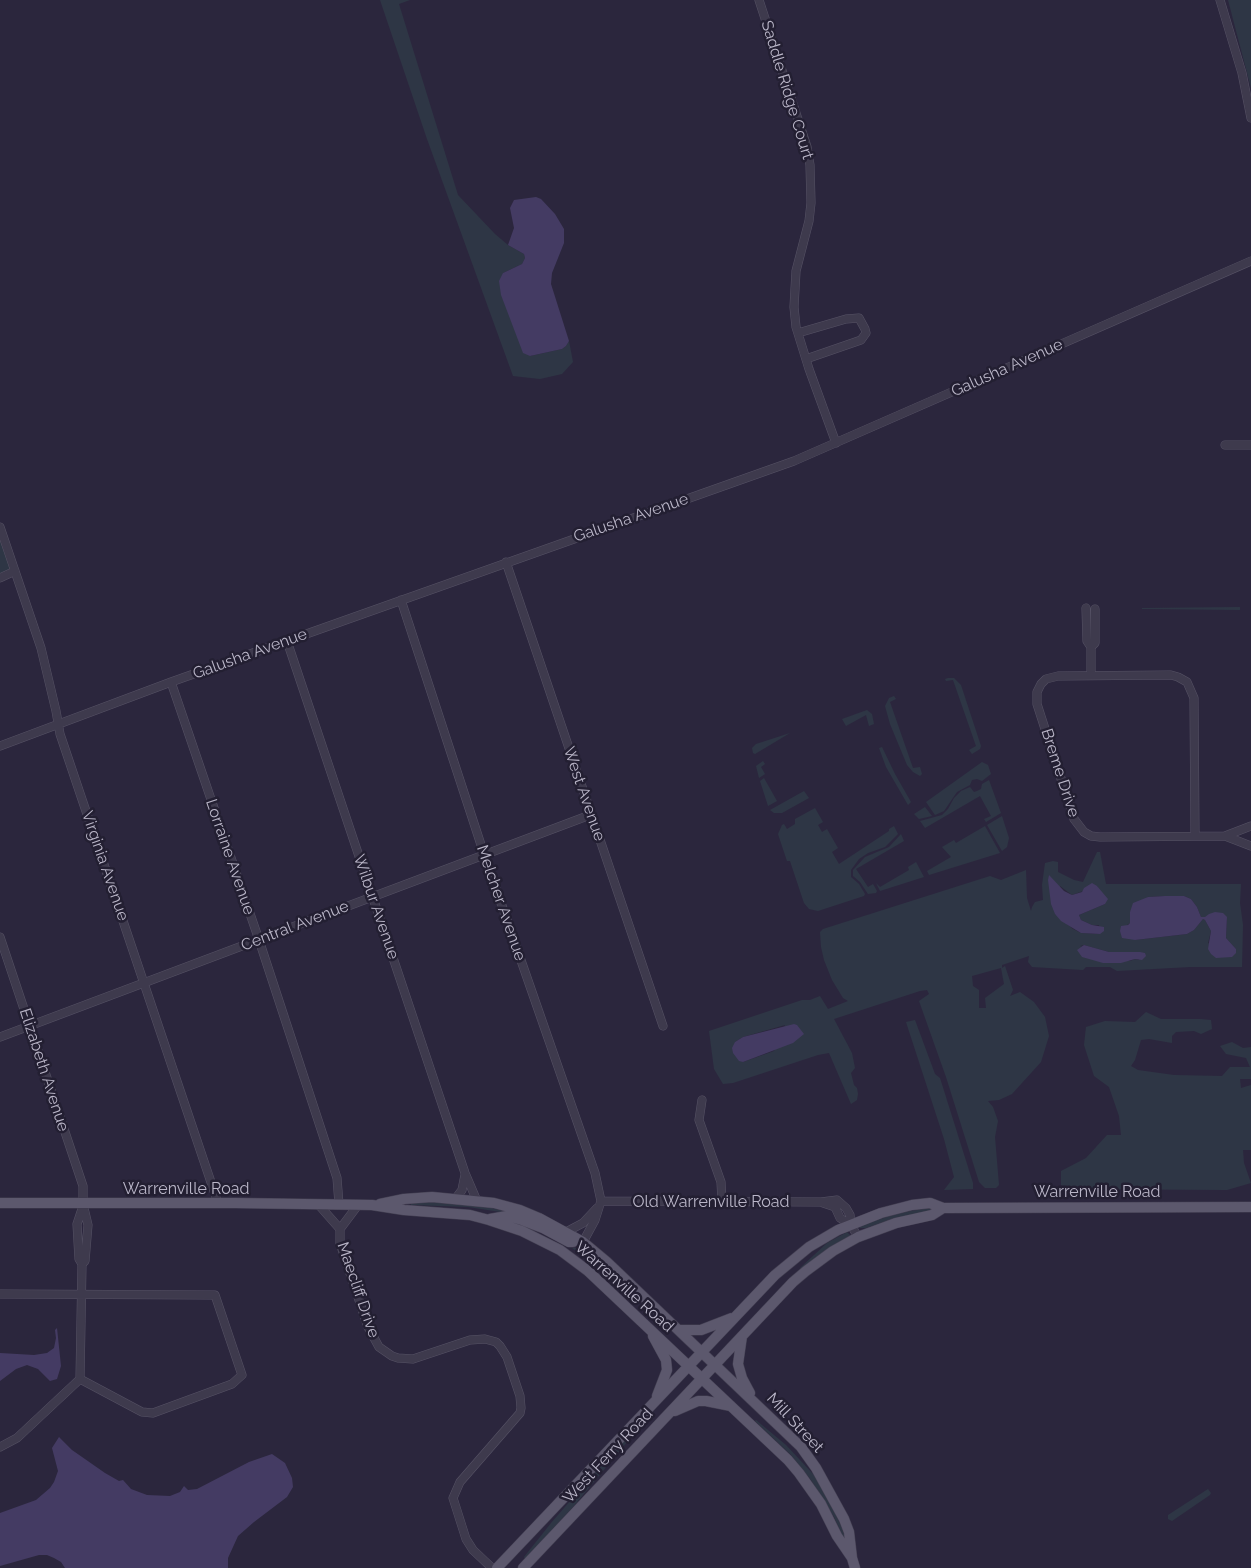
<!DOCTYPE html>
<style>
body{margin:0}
canvas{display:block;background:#2b263d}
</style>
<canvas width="1251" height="1568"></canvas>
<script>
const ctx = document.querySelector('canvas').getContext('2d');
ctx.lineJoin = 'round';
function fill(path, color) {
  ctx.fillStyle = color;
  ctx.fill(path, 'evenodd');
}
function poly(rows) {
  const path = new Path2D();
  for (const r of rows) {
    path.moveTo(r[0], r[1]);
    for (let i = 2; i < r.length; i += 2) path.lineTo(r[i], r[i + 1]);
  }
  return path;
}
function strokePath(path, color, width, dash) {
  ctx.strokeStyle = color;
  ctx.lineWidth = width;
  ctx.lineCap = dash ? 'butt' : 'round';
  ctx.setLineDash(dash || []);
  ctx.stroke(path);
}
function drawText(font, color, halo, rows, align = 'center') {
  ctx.font = font + ' Raleway,sans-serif';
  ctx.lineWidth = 5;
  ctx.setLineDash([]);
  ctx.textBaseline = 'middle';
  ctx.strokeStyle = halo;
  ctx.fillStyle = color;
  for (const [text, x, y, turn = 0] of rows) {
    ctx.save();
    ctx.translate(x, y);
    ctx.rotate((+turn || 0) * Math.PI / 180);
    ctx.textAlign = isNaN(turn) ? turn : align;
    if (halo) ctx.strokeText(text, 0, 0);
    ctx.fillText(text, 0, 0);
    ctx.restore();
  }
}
const green = poly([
 [380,0,410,0,399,4,458,195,495,234,508,245,524,254,525,258,522,264,503,273,530,356,562,349,566,346,569,341,573,362,562,374,540,379,513,376,427,139],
 [1228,0,1251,0,1251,88],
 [0,536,11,569,0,574],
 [1240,607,1240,610,1142,609,1142,608],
 [948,678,954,678,961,685,981,746,980,749,972,754,969,750,976,746,953,680,946,681,945,679],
 [894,696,896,699,890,702,913,768,920,767,922,774,920,776,913,772,907,765,890,724,885,706,889,698],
 [867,710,872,714,874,724,869,726,866,715,846,726,842,719],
 [790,733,755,754,753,753,752,748,756,744],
 [882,747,895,774,911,802,908,805,886,767,879,748],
 [763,761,765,764,761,767,765,774,759,778,756,766],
 [982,762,988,765,991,774,982,781,977,779,972,780,970,785,957,792,944,811,935,815,926,802],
 [764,778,777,801,768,806,760,781],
 [989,780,1001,813,986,822,984,819,991,816,980,796,925,828,920,821,942,815,948,809,954,798,961,791,970,787,974,792,977,791,981,789,982,784],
 [804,791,809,798,782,813,774,813,770,810],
 [925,807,932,816,919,819,914,814],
 [815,808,823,822,818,825,822,832,827,829,838,848,832,852,839,864,889,831,889,829,894,826,898,834,885,847,868,853,859,859,851,870,851,877,859,884,865,894,864,896,818,911,809,909,804,903,790,861,787,861,778,834,782,825,784,824,787,829,795,824,795,819],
 [1002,816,1009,838,1007,847,1002,851,987,825],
 [985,826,1000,853,929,875,927,871,951,857,942,847,954,840,956,843],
 [901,834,904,841,856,869,868,887,873,884,877,891,876,893,868,894,860,882,853,876,853,870,865,857,889,847],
 [1097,852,1100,852,1106,884,1241,884,1240,903,1243,925,1242,967,1190,967,1117,971,1110,967,1086,967,1083,970,1032,967,1028,962,1029,956,1002,965,1002,968,1005,966,1013,990,1010,996,1020,992,1034,1002,1045,1017,1049,1036,1041,1062,1012,1094,999,1100,988,1101,993,1107,998,1121,995,1137,999,1185,996,1188,985,1188,979,1182,946,1077,919,1001,929,994,927,990,920,991,834,1019,852,1053,855,1068,851,1073,854,1085,857,1088,858,1094,857,1100,851,1104,829,1053,818,1055,733,1083,723,1084,714,1069,709,1031,802,1000,810,1000,820,996,828,1009,848,1001,843,998,832,980,824,960,821,947,820,932,823,929,990,876,1001,880,1026,870,1027,898,1031,911,1032,907,1035,902,1043,900,1042,885,1045,863,1053,861,1058,862,1058,872,1074,880,1083,882],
 [1060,886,1072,895,1097,886,1101,893,1105,904,1079,915,1081,920,1092,925,1099,925,1100,934,1081,933,1073,929,1055,914],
 [1165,896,1184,896,1191,899,1197,907,1201,917,1227,917,1226,938,1236,949,1236,953,1208,943,1211,931,1205,920,1203,919,1194,930,1187,934,1135,940,1127,925,1130,923,1130,912,1148,897],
 [1084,945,1109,952,1140,952,1139,960,1135,959,1130,961,1080,946],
 [1001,968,1004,984,985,998,986,1008,979,1008,979,990,973,986,972,976],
 [785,1025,774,1051,743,1062,735,1042,743,1037],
 [916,862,924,877,880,891,876,883,880,887,909,870,908,867],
 [1146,1012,1161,1019,1200,1019,1211,1020,1212,1029,1201,1034,1194,1031,1176,1032,1172,1036,1172,1043,1149,1039,1141,1040,1135,1060,1131,1066,1138,1070,1174,1075,1222,1076,1230,1067,1250,1067,1246,1058,1226,1054,1220,1046,1232,1042,1243,1048,1251,1047,1251,1079,1240,1079,1241,1088,1251,1085,1251,1150,1243,1150,1244,1163,1251,1183,1227,1190,1070,1189,1061,1185,1061,1171,1086,1158,1107,1135,1121,1135,1119,1116,1109,1087,1094,1076,1084,1045,1086,1027,1105,1021,1135,1022],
 [915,1020,935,1074,940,1078,973,1183,973,1189,944,1190,954,1177,944,1139,906,1022],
 [411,1202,447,1202,484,1206,520,1215,468,1207,411,1205],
 [934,1207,933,1210,892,1219,866,1228,860,1228,858,1226,899,1213],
 [847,1232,851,1236,825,1251,801,1269,800,1268,827,1243],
 [572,1248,582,1248,618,1279,617,1279],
 [646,1417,647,1418,573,1507,525,1559,524,1557,551,1523,611,1454],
 [756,1420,786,1445,814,1475,831,1504,842,1528,850,1552,834,1517,811,1480,791,1455,755,1421],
 [1208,1489,1211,1493,1210,1495,1172,1521,1168,1519,1168,1515]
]);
const water = poly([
 [536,197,541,199,555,214,564,229,564,243,552,273,551,284,569,341,566,346,562,349,530,356,523,353,501,295,499,281,503,273,522,264,525,258,524,254,508,245,514,228,510,208,514,200],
 [1049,875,1064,891,1072,895,1082,892,1084,888,1092,883,1097,886,1108,899,1105,904,1079,915,1081,920,1092,925,1104,927,1104,931,1100,934,1081,933,1061,921,1055,914,1051,904,1048,880],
 [1165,896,1184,896,1191,899,1197,907,1201,917,1205,917,1209,914,1215,912,1223,913,1227,917,1226,938,1236,949,1236,953,1232,957,1216,958,1211,954,1208,949,1211,931,1205,920,1203,919,1194,930,1187,934,1135,940,1122,938,1120,931,1121,926,1128,925,1130,923,1130,912,1133,903,1148,897],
 [1084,945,1109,952,1140,952,1145,953,1146,956,1142,960,1135,959,1121,963,1103,963,1082,957,1077,950],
 [794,1024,797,1025,804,1034,793,1043,743,1062,739,1061,733,1053,732,1048,735,1042,743,1037],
 [57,1328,61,1366,57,1379,50,1381,38,1369,27,1365,16,1369,0,1381,0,1353,34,1355,47,1353,54,1348,56,1338,55,1330],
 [59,1437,72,1450,105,1473,119,1481,123,1480,131,1489,147,1495,170,1496,180,1492,184,1486,188,1490,197,1489,249,1462,272,1454,285,1463,292,1478,293,1487,287,1497,254,1522,238,1536,228,1558,228,1568,65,1568,61,1562,54,1558,47,1555,39,1555,0,1566,0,1513,36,1500,50,1488,54,1482,58,1471,52,1448]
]);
const minor = poly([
 [759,0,807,147,810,165,811,203,809,221,796,271,794,307,796,327,809,369,836,443],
 [1220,0,1242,73,1251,118],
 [798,333,846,319,859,318,865,329,866,333,861,340,806,359],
 [1225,445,1251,445],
 [0,527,41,648,56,711,60,734,218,1203],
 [506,562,663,1026],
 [0,578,15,571],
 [401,600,484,854,595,1173,601,1201,595,1220,583,1242],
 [1086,608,1087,641,1091,647],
 [287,641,465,1173,477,1201],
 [1091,675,1091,647,1095,643,1095,609],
 [171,682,259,940,337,1178,339,1204],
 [0,746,171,682,794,461,1251,261],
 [1195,836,1194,698,1187,682,1178,677,1171,675,1058,676,1046,679,1041,684,1037,692,1037,704,1074,819,1084,832,1091,836,1100,837,1225,836,1251,846],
 [1225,836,1251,826],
 [0,937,83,1186,83,1204,88,1225,85,1261,82,1264,80,1379,17,1438,0,1447],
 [0,1037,590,815],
 [702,1100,699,1120,721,1182,722,1201],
 [456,1198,462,1190,465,1175],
 [601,1201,821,1202,837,1200,846,1208,850,1215,851,1225,858,1237],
 [823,1203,835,1207,840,1218,851,1225],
 [318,1204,340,1229],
 [358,1205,340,1229,340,1243,368,1327,379,1347,392,1356,398,1358,413,1359,470,1340,485,1339,496,1342,500,1346,507,1357,520,1396,521,1408,520,1413,460,1482,453,1498,466,1539,473,1550,492,1568],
 [566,1232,583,1223,597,1208],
 [82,1264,79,1259,77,1224,83,1206],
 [0,1294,215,1295,242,1375,232,1384,153,1413,142,1412,80,1379]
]);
const major = poly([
 [0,1203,235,1203,372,1205,404,1210,470,1215,489,1220,522,1231,560,1250,588,1271,788,1460,799,1473,821,1504,837,1536,852,1558],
 [380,1204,404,1199,432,1197,494,1203,520,1210,539,1218,583,1242,607,1262,801,1447,816,1468,844,1519,849,1532,852,1558,855,1568],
 [490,1219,507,1216,522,1220,543,1228,569,1242,573,1242],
 [679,1330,701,1330,732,1318],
 [653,1336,666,1360,667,1370,657,1396],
 [742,1336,738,1364,742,1378,750,1393],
 [675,1411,698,1401,706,1401,731,1406],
 [497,1568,775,1275,809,1247,838,1230,881,1213,912,1205,930,1203,943,1208,1251,1207],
 [523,1568,793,1282,806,1271,833,1251,858,1237,896,1223,932,1215,943,1208]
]);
const streetNames = [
 ["Saddle Ridge Court",787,90,73],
 ["Galusha Avenue",1007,368,-24],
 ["Galusha Avenue",631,518,-19],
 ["Galusha Avenue",250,654,-20],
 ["Breme Drive",1060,773,72],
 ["West Avenue",584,794,71],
 ["Lorraine Avenue",230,857,71],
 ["Virginia Avenue",105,866,71],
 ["Melcher Avenue",501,903,71],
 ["Wilbur Avenue",376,907,71],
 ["Central Avenue",295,926,-21],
 ["Elizabeth Avenue",44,1070,72],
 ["Warrenville Road",186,1189],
 ["Warrenville Road",1097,1192],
 ["Old Warrenville Road",711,1202],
 ["Warrenville Road",624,1287,42],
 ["Maecliff Drive",358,1290,71],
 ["Mill Street",795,1423,47],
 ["West Ferry Road",608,1456,-47]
];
fill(green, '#2e3645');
fill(water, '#443b63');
strokePath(minor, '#565265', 9);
strokePath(major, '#444053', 11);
strokePath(minor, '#3e3a4d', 8);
strokePath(major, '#5c586d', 10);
drawText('16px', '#bab6c8', '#231f32', streetNames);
</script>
